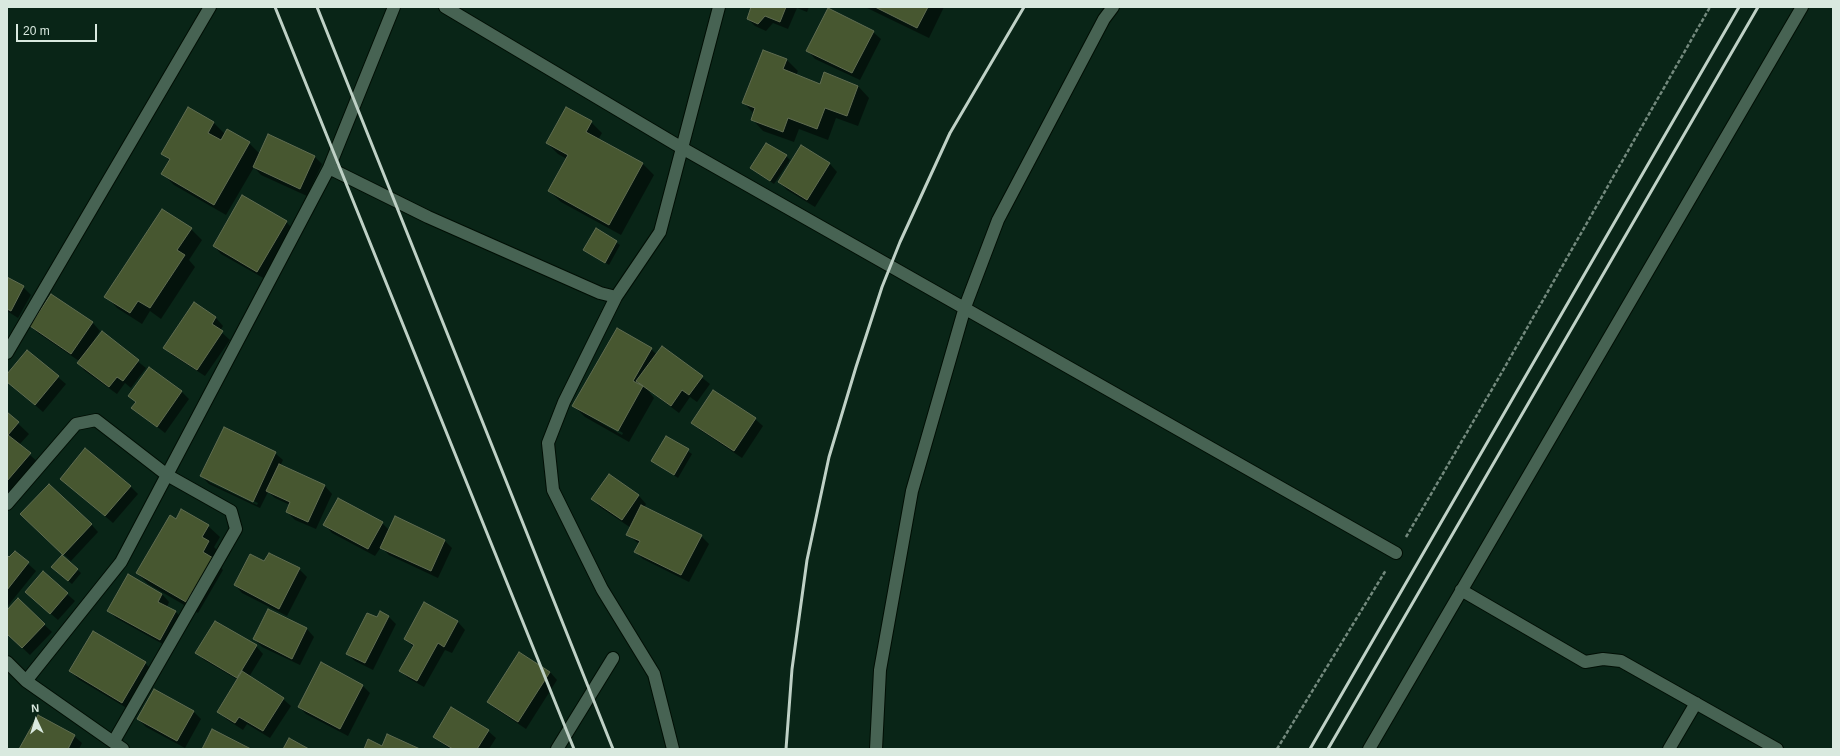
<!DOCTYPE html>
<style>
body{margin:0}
#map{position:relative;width:1840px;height:756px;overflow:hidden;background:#092517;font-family:Arial,sans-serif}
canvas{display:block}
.frame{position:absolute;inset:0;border:8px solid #d9e9df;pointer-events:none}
.north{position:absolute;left:16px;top:700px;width:40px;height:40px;-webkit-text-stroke:3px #092517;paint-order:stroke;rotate:356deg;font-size:11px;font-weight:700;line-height:16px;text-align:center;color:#d9e9df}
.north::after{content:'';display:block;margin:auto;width:14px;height:18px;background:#d9e9df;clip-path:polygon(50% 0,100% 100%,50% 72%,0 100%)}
.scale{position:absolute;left:16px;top:24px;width:81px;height:18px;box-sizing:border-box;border:2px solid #d9e9df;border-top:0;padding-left:5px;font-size:12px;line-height:14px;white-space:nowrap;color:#d9e9df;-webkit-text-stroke:3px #092517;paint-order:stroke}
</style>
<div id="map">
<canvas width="1840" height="756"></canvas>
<div class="frame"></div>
<div class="north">N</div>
<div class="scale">20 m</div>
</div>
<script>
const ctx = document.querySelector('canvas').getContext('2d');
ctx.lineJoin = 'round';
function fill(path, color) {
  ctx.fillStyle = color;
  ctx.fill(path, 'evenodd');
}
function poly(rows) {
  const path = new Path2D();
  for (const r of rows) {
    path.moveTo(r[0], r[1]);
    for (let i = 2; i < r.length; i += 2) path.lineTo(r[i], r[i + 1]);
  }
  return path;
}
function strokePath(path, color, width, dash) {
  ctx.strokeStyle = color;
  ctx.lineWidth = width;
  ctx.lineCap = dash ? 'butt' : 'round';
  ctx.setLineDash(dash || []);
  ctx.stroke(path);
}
const shadow = poly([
 [752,7,809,7,807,12,797,8,788,29,773,23,766,31,755,26,748,19],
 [865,7,944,7,929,38],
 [873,32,881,39,860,80,815,59,808,51],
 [787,60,798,71,796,75,820,85,858,86,869,98,858,126,836,118,828,140,799,129,794,142,763,131,752,119,754,114,744,103],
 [188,108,214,123,225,134,227,131,249,143,260,154,314,156,322,164,307,196,261,175,254,167,226,215,174,185,163,174,170,161,162,153],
 [591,122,602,133,598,140,643,164,654,175,621,235,561,202,549,191,567,159,558,154,547,143],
 [801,146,830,164,837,172,815,207,787,190,779,182],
 [786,156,790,160,774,184,751,168],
 [286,222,294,230,265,279,221,254,214,246],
 [191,229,202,240,189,260,195,267,161,319,150,311,142,324,117,308,106,296],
 [596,230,620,245,609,265,585,250],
 [7,279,23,287,31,295,18,318,7,311],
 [52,295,93,323,100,331,94,340,95,341,102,333,146,368,131,388,125,383,117,394,85,371,78,363,79,361,38,333,31,326],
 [194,303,216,318,223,326,220,331,230,340,205,376,172,355,165,347],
 [663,347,710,384,697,402,690,397,679,413,647,389,654,398,629,442,585,417,574,406,651,349,657,355],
 [586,412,623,433,622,435,586,414],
 [27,351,66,384,43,412,7,381,7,376],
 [182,392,189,399,165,433,133,408,137,403,130,396],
 [7,413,29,434,19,445,41,465,7,501],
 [755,419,763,426,742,458,700,430,693,423],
 [667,437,692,454,678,478,653,461],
 [275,453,283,460,280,466,325,486,332,494,316,529,295,520,287,512,290,505,275,498,268,492,260,508,209,484,201,476],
 [209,479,258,503,257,505,209,482],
 [609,475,639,496,646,504,644,508,701,536,709,544,689,582,643,559,635,552,639,544,627,534,631,528,600,507,592,499],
 [61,479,130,486,138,494,113,523],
 [396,518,445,541,452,548,438,578,389,555,381,547,375,556,332,533,325,525,382,523,390,531],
 [176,520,208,526,220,537,214,547,220,553,215,561,223,570,198,613,148,584,137,573],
 [29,522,91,524,98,532,71,561],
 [15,552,36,571,7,607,7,557,10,559],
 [63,556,81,573,72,584,56,571],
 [265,563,299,569,307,577,287,616,242,593,235,585],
 [43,573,75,601,58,620,34,599],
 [162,594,169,602,167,607,176,612,183,620,168,647,116,618,109,611],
 [18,600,52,632,30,655,7,633,7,612],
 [425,604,458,622,465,630,452,653,445,650,424,687,408,678,401,671,414,647,405,639],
 [269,610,307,629,314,637,300,665,262,647,254,639],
 [381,613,389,617,396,624,373,670,355,661,347,654,378,619],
 [94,632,145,663,153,671,130,710,78,679,70,671],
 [256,646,263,654,249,677,283,699,291,706,270,738,247,724,243,730,226,719,218,711,238,680,204,660,197,652],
 [519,653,550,672,557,680,526,729,496,709,488,702],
 [363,686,370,693,348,736,306,714,299,707],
 [193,711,201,719,185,748,146,727,138,719],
 [488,731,496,738,489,749,450,749,434,737],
 [74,736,82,743,79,749,20,749]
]);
const building = poly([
 [751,7,786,7,780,22,765,16,758,24,747,19,751,7],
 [875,7,928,7,917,28,875,7],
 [828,8,874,31,852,73,806,51,828,8],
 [763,50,787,59,783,69,820,84,824,72,858,86,847,116,825,108,817,129,788,118,783,132,751,120,755,108,742,103,763,50],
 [188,107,214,122,208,133,221,140,227,129,250,142,214,205,161,174,170,159,161,154,188,107],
 [566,107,592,121,586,132,643,163,609,225,548,191,568,155,546,143,566,107],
 [268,134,315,156,300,189,253,167,268,134],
 [766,143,787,155,770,181,750,168,766,143],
 [801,145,830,163,807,200,778,182,801,145],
 [242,195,287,221,257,272,213,246,242,195],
 [162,209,192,228,177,250,185,255,150,308,138,301,130,313,104,297,162,209],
 [596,228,617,241,605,263,583,250,596,228],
 [7,277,24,286,11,311,7,309,7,277],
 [51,294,93,322,71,354,30,326,51,294],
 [194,302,216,317,212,324,223,331,197,370,163,348,194,302],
 [617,328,652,348,633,381,643,386,618,431,572,406,617,328],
 [102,331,139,360,123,381,117,377,109,387,77,363,102,331],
 [662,346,703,376,689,395,682,390,671,406,636,381,662,346],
 [27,350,59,376,35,405,7,382,7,374,27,350],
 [149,367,182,391,157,427,131,408,136,402,128,396,149,367],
 [713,390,756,418,734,451,691,423,713,390],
 [7,412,19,422,8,435,31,453,7,481,7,412],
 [224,427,276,452,253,502,200,476,224,427],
 [666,436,689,449,674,475,651,461,666,436],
 [85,448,131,486,105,516,60,479,85,448],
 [279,464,325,485,308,522,286,512,290,502,266,491,279,464],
 [609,474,639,495,622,520,591,499,609,474],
 [49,484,92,524,63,555,20,514,49,484],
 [338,498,383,522,368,549,323,525,338,498],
 [641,505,702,535,681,575,634,552,640,541,626,535,641,505],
 [181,509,209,525,202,537,209,541,203,552,213,558,186,602,136,573,170,515,176,519,181,509],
 [395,516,445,540,431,571,380,548,395,516],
 [15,551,29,562,7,590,7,555,9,557,15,551],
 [269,553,300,568,279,609,234,585,250,554,264,561,269,553],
 [62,555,78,569,68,581,51,567,62,555],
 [43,571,68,593,50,614,25,592,43,571],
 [128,574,162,594,158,602,176,611,160,640,107,611,128,574],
 [18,598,45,624,22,648,7,634,7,610,18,598],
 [424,602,458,621,444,647,438,643,417,681,399,671,414,645,404,639,424,602],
 [268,609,307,628,292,659,253,639,268,609],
 [380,611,389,616,365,663,346,654,367,613,377,617,380,611],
 [215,621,257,645,237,678,195,653,215,621],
 [93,631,146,662,122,703,69,671,93,631],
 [519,652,550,672,518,722,487,702,519,652],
 [321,662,363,685,340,729,298,707,321,662],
 [242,671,284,698,263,731,239,717,235,723,217,712,242,671],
 [154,689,194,711,177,741,137,719,154,689],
 [451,707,489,730,477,749,453,749,433,737,451,707],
 [38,715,75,735,68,749,19,749,38,715],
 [212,729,251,749,202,749,212,729],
 [387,734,420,749,364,749,368,739,382,746,387,734],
 [289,738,309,749,283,749,289,738]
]);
const path = poly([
 [1406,537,1498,379,1710,7],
 [1277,749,1386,570]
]);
const minor = poly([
 [445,7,682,148,1396,553],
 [329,168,394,7],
 [7,353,210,7],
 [7,504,76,424,96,420,167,475,231,511,236,529,114,741],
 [1461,590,1585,662,1603,659,1621,661,1777,749],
 [7,662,26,681,123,749],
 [26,681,121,562,329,168,428,217,600,293,616,297],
 [557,749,613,658],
 [673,749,654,674,602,589,553,490,548,443,564,402,616,297,660,232,719,7],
 [876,749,880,670,912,491,965,307,998,220,1104,19,1113,7],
 [1369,749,1802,7],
 [1669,749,1696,703]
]);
const rail = poly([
 [275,7,574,749],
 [317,7,613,749],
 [786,749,792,669,807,560,829,457,856,367,882,287,900,242,950,133,1024,7],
 [1310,749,1739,7],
 [1328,749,1758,7]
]);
fill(shadow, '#0007');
fill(building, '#475730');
strokePath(building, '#606c51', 1);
strokePath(minor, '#000e04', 14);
strokePath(path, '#73897d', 2.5, [4, 2]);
strokePath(minor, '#476353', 12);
strokePath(rail, '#bfd1c6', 3);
</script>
